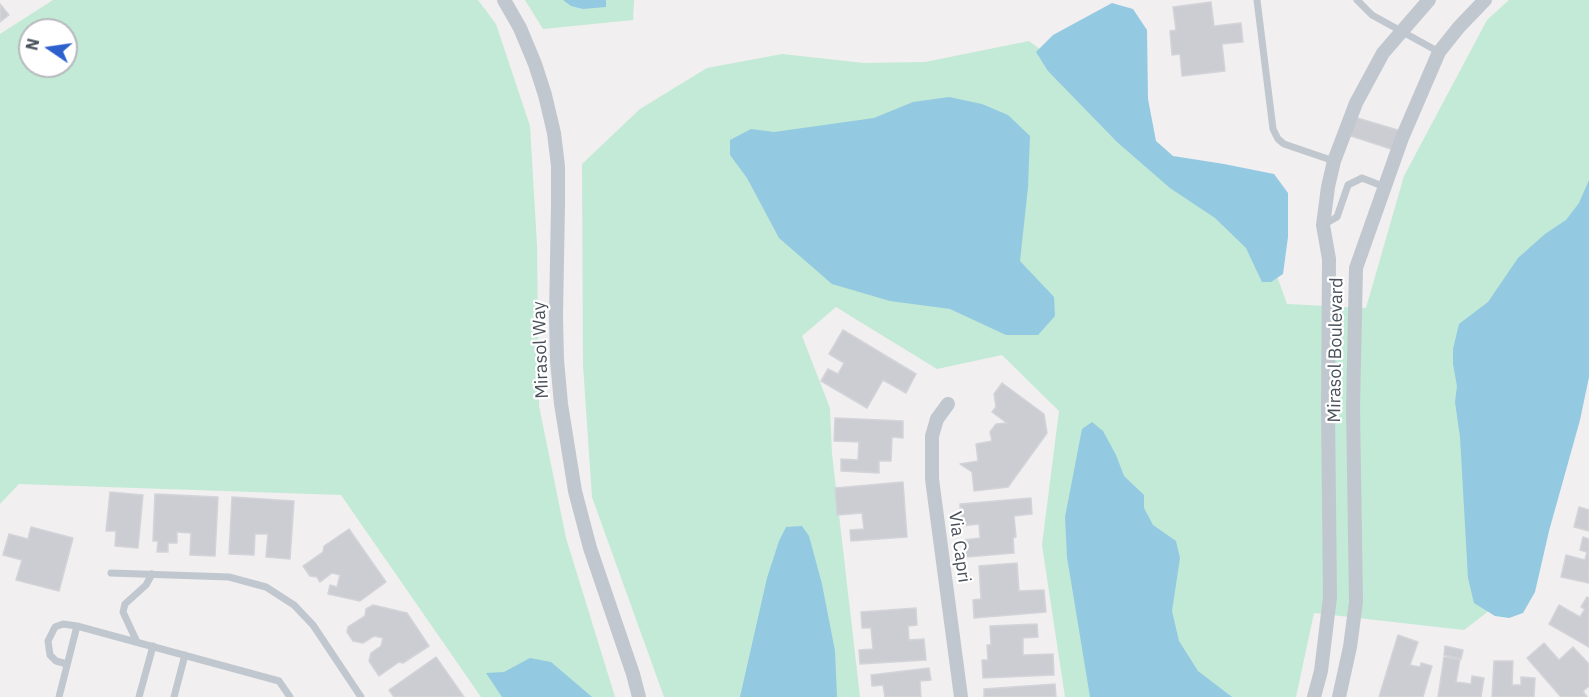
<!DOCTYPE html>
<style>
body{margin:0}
#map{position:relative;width:1589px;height:697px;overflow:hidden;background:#f1efef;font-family:"IBM Plex Sans",sans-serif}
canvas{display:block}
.north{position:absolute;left:18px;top:18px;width:60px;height:60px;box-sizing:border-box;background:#fff;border:2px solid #b6b9bd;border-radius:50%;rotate:283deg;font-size:16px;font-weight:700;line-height:24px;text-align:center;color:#49505a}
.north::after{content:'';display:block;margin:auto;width:21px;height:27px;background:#2d60cd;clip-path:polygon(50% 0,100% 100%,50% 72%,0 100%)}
</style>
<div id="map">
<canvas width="1589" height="697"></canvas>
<div class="north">N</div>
</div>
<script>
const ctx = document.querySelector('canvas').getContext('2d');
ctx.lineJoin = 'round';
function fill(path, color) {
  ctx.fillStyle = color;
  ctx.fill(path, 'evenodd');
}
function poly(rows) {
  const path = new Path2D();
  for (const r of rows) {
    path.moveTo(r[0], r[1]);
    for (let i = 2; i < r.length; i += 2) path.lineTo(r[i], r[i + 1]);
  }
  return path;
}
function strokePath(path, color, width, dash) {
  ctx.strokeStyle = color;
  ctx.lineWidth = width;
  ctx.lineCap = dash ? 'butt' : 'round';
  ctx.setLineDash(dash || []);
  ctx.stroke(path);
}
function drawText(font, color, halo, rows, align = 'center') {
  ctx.font = font + ' "IBM Plex Sans",sans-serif';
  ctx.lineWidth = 4.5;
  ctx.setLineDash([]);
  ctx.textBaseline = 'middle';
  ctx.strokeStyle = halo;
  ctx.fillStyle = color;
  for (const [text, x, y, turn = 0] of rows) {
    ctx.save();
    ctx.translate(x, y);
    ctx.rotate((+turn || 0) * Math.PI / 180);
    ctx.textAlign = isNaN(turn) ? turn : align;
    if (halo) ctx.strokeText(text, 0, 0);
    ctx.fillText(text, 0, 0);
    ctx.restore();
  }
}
const green = poly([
 [53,0,478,0,496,24,530,126,537,245,539,406,566,538,615,697,481,697,341,495,19,484,0,504,0,34],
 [30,30,66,30,66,66,30,66],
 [525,0,634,0,633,20,543,29],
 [1509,0,1589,0,1589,289,1503,600,1464,630,1314,613,1296,697,1065,697,1042,545,1059,411,1002,355,937,369,836,307,802,336,830,408,832,454,860,697,664,697,592,497,583,365,582,164,640,109,707,68,782,54,864,63,925,62,1029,41,1077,77,1268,251,1287,304,1366,308,1404,176,1487,20]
]);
const water = poly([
 [563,0,606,0,606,7,583,9,571,6],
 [1112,3,1133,9,1147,30,1148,99,1156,141,1173,156,1224,164,1274,174,1288,193,1288,237,1283,274,1271,282,1262,282,1246,248,1215,218,1170,188,1117,142,1048,71,1036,52,1053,35],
 [949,97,982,104,1008,115,1030,136,1028,187,1020,261,1054,297,1055,316,1038,335,1006,335,950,309,890,301,832,284,779,238,747,178,730,155,730,140,751,129,774,132,874,118,913,102],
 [1589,180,1589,377,1580,420,1549,531,1535,592,1523,613,1509,618,1495,616,1474,603,1468,578,1460,437,1455,402,1457,386,1453,364,1453,349,1459,324,1488,302,1518,258,1545,234,1566,220,1579,203],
 [1092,422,1103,431,1116,455,1124,476,1144,495,1144,508,1153,525,1176,541,1180,558,1172,611,1179,641,1198,671,1232,697,1090,697,1067,557,1065,517,1082,429],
 [802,526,809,536,822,584,835,651,837,697,740,697,767,578,779,541,786,527],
 [530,658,551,662,592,697,502,697,486,673,504,672]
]);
const building = poly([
 [1211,2,1214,26,1241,23,1243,42,1222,44,1225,71,1182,76,1180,54,1172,55,1170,31,1176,30,1173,7,1211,2],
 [0,4,9,15,0,22,0,4],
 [1354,117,1401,131,1394,150,1348,135,1354,117],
 [843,330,916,374,906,393,883,380,867,408,821,381,828,369,838,374,844,363,829,354,843,330],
 [1002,383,1044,414,1047,433,1008,487,974,491,972,472,960,464,978,461,976,444,992,441,990,432,996,424,1007,423,992,412,996,407,994,394,1002,383],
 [835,418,903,421,903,438,892,437,891,461,879,461,879,473,841,471,841,459,858,460,859,442,834,441,835,418],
 [903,482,907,537,851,541,850,530,864,529,862,513,837,515,835,488,903,482],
 [110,492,143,495,138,548,115,546,116,531,106,531,110,492],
 [155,494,218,497,215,556,190,555,191,533,177,532,177,543,168,543,168,552,157,552,158,541,153,541,155,494],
 [232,497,294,501,290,559,266,557,268,534,255,534,254,555,229,554,232,497],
 [1031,498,1032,514,1014,516,1016,537,1013,538,1014,553,966,557,964,540,980,538,979,524,961,526,960,504,1031,498],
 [1579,507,1589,510,1589,531,1574,527,1579,507],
 [31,527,73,538,59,591,16,580,22,560,3,555,9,534,28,539,31,527],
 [349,529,386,582,360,601,328,594,330,585,337,587,340,575,332,573,320,582,317,577,310,576,303,566,323,552,324,546,349,529],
 [1583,537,1589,539,1589,583,1561,577,1566,555,1585,560,1587,552,1580,550,1583,537],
 [1017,563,1019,591,1044,590,1046,612,974,618,973,600,981,599,979,566,1017,563],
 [1587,597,1589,598,1589,647,1549,624,1559,605,1580,617,1585,609,1581,607,1587,597],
 [373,605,407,613,429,646,403,663,399,662,379,676,369,661,371,653,381,646,383,638,374,636,363,643,353,641,347,632,348,627,365,616,366,609,373,605],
 [916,608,917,625,908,626,909,640,924,639,926,660,860,664,859,650,873,649,871,628,862,628,861,612,916,608],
 [1037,624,1038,637,1023,638,1023,655,1053,654,1054,675,983,678,982,660,988,660,987,645,991,645,990,626,1037,624],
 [1398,635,1418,642,1410,665,1420,667,1421,663,1432,666,1423,697,1379,697,1398,635],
 [1544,643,1559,660,1573,647,1589,664,1589,686,1583,691,1587,697,1561,697,1527,658,1544,643],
 [1445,646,1463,650,1461,659,1444,655,1445,646],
 [436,657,464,697,394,697,389,690,436,657],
 [1444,657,1460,659,1456,682,1471,684,1472,676,1484,678,1481,697,1438,697,1444,657],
 [1494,661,1513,661,1512,685,1521,685,1521,677,1535,678,1534,697,1492,697,1494,661],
 [929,668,931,680,920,681,921,697,885,697,883,685,872,686,871,675,929,668],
 [1055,684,1056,697,984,697,984,689,1055,684]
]);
const service = poly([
 [1257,0,1273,129,1278,139,1284,144,1334,161],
 [1357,0,1372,15,1439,52],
 [1323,225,1337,217,1348,185,1362,178,1385,187],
 [111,573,229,577,266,587,294,605,313,625,361,697],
 [137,642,123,612,125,604,146,585,152,574],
 [67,664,56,661,50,655,48,641,55,627,63,624,77,626],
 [59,697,77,626,279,681,290,697],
 [139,697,153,646],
 [174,697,185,655]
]);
const minor = poly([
 [504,0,520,28,535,64,545,95,554,133,558,166,558,205,556,316,557,360,561,404,575,491,590,548,633,674,639,697],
 [948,404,937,419,932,436,932,479,961,697],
 [1314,697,1321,671,1330,597,1328,409,1329,259,1323,225,1328,187,1334,161,1356,103,1383,53,1429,0],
 [1339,697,1350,647,1356,602,1353,407,1356,268,1402,138,1439,52,1459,27,1485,0]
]);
const streetNames = [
 ["Mirasol Way",541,350,-92],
 ["Mirasol Boulevard",1336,350,-89],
 ["Via Capri",959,547,82]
];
fill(green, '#c2ead6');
fill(water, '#94c9e2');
fill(building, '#cccdd3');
strokePath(building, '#d3d4d9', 1.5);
strokePath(service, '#c1c7cf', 7);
strokePath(minor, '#c1c7cf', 14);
drawText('18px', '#49505a', '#fff', streetNames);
</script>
